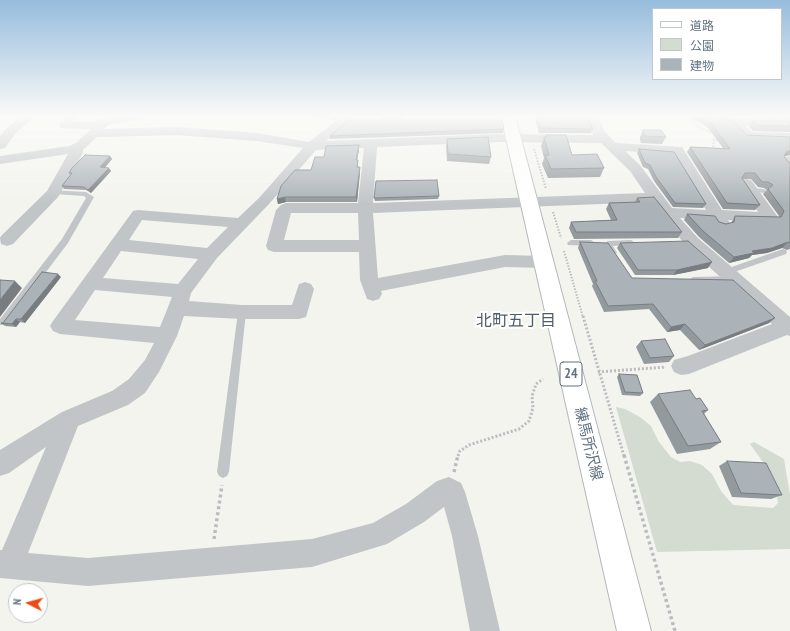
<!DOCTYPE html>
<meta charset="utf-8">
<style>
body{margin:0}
#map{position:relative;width:790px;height:631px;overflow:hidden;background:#f4f4ef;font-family:"PT Sans Narrow","Noto Sans JP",sans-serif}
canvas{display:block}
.legend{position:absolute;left:652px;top:8px;width:130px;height:72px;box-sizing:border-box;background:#fff;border:1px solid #c0c7cd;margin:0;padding:5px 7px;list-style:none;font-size:12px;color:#617383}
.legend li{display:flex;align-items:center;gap:8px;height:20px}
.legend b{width:20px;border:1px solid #c0c7cd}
.north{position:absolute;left:8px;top:583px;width:40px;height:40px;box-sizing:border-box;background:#fff;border:1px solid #c0c7cd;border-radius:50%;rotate:276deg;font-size:11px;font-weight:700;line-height:16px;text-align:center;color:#617383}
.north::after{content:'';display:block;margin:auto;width:14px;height:18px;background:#ed4b16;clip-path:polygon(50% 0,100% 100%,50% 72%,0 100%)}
</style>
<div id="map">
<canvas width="790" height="631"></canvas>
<ul class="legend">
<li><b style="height:5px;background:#fff"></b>道路</li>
<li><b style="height:11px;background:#d4dbd0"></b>公園</li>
<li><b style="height:11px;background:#abb3b8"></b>建物</li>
</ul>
<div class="north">N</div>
</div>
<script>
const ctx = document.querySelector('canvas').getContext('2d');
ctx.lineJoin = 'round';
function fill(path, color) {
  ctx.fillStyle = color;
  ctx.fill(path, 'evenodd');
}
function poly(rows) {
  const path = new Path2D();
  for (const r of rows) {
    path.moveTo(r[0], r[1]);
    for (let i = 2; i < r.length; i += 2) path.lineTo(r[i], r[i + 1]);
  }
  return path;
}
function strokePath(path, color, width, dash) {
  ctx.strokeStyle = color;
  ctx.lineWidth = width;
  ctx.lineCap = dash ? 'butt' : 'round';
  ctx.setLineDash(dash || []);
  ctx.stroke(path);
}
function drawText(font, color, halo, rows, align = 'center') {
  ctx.font = font + ' "PT Sans Narrow","Noto Sans JP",sans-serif';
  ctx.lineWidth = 4;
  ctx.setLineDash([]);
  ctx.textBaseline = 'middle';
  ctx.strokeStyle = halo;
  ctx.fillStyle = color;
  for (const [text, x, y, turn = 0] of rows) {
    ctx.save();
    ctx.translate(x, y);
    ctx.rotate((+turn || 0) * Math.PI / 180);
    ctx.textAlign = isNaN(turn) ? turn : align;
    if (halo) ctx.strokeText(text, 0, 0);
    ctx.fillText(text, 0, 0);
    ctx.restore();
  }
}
const green = poly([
 [616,407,625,409,640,417,651,426,659,442,671,457,680,462,690,461,702,465,712,474,721,491,733,505,773,508,778,503,773,476,750,444,754,442,784,459,790,495,790,549,657,552]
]);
const pathFar2 = poly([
 [683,116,699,127,713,133],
 [534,149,546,189],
 [713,150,714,140,718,140],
 [553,212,561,238],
 [564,251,583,317]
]);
const pathFar1 = poly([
 [583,316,624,456],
 [598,372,666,367],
 [458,456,460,451,469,445,519,429,529,421,533,408,532,396,536,384,543,379]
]);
const path = poly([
 [624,455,675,631],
 [454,472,458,455],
 [214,539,222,485]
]);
const service = poly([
 [751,188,764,189,767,191,764,193,749,191,749,189,751,188],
 [52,190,86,192,94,197,68,243,6,325,0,325,0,319,62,239,86,198,84,196,54,194,51,192,52,190],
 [571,240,591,240,595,243,591,246,568,245,567,243,571,240],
 [631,240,635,243,634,245,613,246,617,253,613,256,610,255,604,244,608,241,631,240],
 [783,249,786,250,787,252,786,254,726,275,722,272,723,270,783,249],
 [734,276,738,279,734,282,693,283,689,280,693,277,734,276],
 [242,308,245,310,246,312,229,472,227,476,223,478,219,476,217,472,238,312,239,310,242,308]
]);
const minor = poly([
 [21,116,35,116,15,134,5,148,0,149,0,136,7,128,21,116],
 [66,116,79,116,75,121,98,121,100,119,116,116,142,116,140,119,108,125,104,129,177,127,257,133,309,142,342,116,356,116,326,141,497,134,593,135,586,116,598,116,605,132,616,143,682,147,722,210,758,212,739,183,741,180,746,179,751,180,778,217,776,221,770,222,728,220,730,223,728,227,722,228,716,227,712,220,680,218,698,238,790,317,790,336,787,335,689,374,681,375,674,372,671,366,674,360,688,356,772,324,686,246,651,202,373,213,378,278,505,255,544,256,550,258,553,262,550,266,544,268,505,267,381,291,382,294,379,299,373,301,367,299,360,280,359,252,274,252,268,250,266,246,276,210,281,205,286,203,358,203,364,148,316,150,269,204,217,258,191,293,189,301,242,305,292,305,299,284,305,282,311,284,314,289,306,317,299,319,242,319,184,316,177,336,159,372,145,393,128,405,78,426,28,553,88,558,312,539,373,523,406,504,437,481,449,477,461,483,465,492,478,536,500,631,470,631,452,536,444,507,424,522,387,544,312,567,88,586,0,578,0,550,2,550,46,447,9,473,0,476,0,450,62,412,112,391,129,379,145,360,154,343,60,334,53,331,50,326,53,321,133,211,138,210,238,218,259,198,303,148,257,141,177,135,97,137,83,150,83,153,58,197,13,244,7,246,1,244,0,238,1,236,47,191,68,154,0,164,0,156,69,146,76,143,91,129,61,128,59,125,66,116],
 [497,142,601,143,630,171,645,193,373,203,377,147,497,142],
 [625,151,673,154,706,210,672,208,640,165,625,151],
 [291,213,358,213,359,240,284,240,291,213],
 [142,220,228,227,207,248,129,240,142,220],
 [121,251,198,259,178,284,103,278,121,251],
 [95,290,172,297,160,327,75,320,95,290],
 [790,117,790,125,745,125,752,132,790,133,790,141,744,139,728,122,730,119,734,118,790,117],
 [790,156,790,167,785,166,781,161,783,158,790,156]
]);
const primary = poly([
 [501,116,515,116,651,631,617,631,501,116]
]);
const wall = poly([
 [311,116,340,116,335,120],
 [534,116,587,116,593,129,591,133,539,133],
 [689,116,774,116,734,116,724,119,747,135,790,155,784,156,788,162,790,162,790,249,787,250,782,248,767,253,752,255,749,258,729,263,699,237,684,220,687,214,726,224,731,223,735,216,779,217,779,216,763,194,767,190,764,188,758,187,751,179,742,179,760,205,755,210,723,209,687,152,690,147,723,148,708,128,700,122,692,120],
 [401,120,504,129,503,133,330,139,330,136],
 [752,121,790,121,790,132,753,131,749,126],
 [643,130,666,137,662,144,641,143,640,140,640,137],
 [546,135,572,155,604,168,600,177,548,178,542,164,544,158,541,146,544,137,545,137],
 [447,139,491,157,489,164,447,161,446,146],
 [359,145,359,150,357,160,358,160,358,167,360,172,357,202,286,202,278,204,277,199,311,170,324,157],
 [639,149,706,204,703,208,673,207,654,181,648,169,643,167,637,153],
 [110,156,112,159,105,167,111,171,91,193,86,190,64,189,62,186,71,175,69,173],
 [439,196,438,199,375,201,374,198],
 [637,198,682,232,678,238,574,239,569,228,571,222,611,220,606,209,609,203,635,202],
 [580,242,632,278,769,323,699,350,680,330,667,332,649,309,604,312,592,286,593,284,578,248],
 [620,243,708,268,673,275,635,275,617,248],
 [61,277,25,323,20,322,16,327,5,326,1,323,3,323],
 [641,341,674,356,669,362,644,364,636,347],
 [619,374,643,393,640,396,622,395,617,377],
 [658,394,696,399,708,410,704,414,721,442,710,449,677,454,650,402],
 [727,461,782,495,771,499,732,497,719,466]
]);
const shadedWall = poly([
 [334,116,340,116,335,120],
 [721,116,734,116,718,121],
 [359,145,359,150,356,165,356,160],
 [787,151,790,151,790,155,783,157],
 [110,156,112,159,102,171,100,167],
 [360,167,360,172,357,202,356,197],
 [109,168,111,171,91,193,88,190],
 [285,197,286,202,278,204,277,199],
 [788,242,782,248,767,253,752,255,749,258,729,263,734,257,752,251],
 [712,262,708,268,673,275,677,270],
 [58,274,61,277,25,323,21,319],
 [15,281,22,288,0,317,0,300],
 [775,318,769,323,699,350,705,345],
 [16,319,20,322,16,327,12,324],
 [685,324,680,330,667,332,671,327]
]);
const building = poly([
 [383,116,402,116,401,120,502,120,504,129,330,136,349,120,383,120,383,116],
 [536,116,587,116,593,129,541,128,536,116],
 [701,116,722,116,723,119,732,120,747,135,790,137,790,151,787,151,784,156,788,162,790,162,790,243,788,242,772,248,752,251,754,253,734,257,703,231,687,214,715,216,719,222,726,224,734,222,735,216,781,217,784,211,768,189,773,185,768,182,762,182,755,173,745,173,742,178,760,205,727,203,690,147,730,149,711,123,703,117,701,116],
 [752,121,790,121,790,126,756,125,752,121],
 [643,130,661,130,666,137,645,136,643,133,644,133,643,130],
 [546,135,566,135,572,155,597,154,604,168,551,169,545,155,549,155,544,137,547,137,546,135],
 [488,137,491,157,448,154,447,139,488,137],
 [359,145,356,160,358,160,357,167,360,167,356,197,285,197,277,199,281,186,295,170,311,170,315,157,324,157,326,146,359,145],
 [639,149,674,152,706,204,675,203,656,177,650,165,645,163,639,149],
 [85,155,110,156,100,167,109,168,88,190,84,187,62,186,72,173,69,173,72,168,85,155],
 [437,180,439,196,374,198,376,181,437,180],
 [654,197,682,232,576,232,571,222,617,220,609,203,640,202,637,198,654,197],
 [688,241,712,262,677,270,638,270,620,243,688,241],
 [580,242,608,243,632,278,733,280,775,318,705,345,685,324,671,327,653,304,608,306,595,281,597,281,580,242],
 [42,272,58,274,21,319,16,319,12,324,1,323,3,323,42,272],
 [0,280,15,281,0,300,0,280],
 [665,339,674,356,650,358,641,341,665,339],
 [619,374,637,375,643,393,625,392,619,374],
 [690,390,696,399,700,398,708,410,702,411,721,442,688,446,658,394,690,390],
 [727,461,766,463,782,495,741,493,727,461]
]);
const shields = [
 [571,374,22]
];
const shieldNames = [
 ["24",571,374]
];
const streetNames = [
 ["練馬所沢線",588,444,76]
];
const neighbourhoodNames = [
 ["北町五丁目",516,321]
];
fill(green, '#d4dbd0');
strokePath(primary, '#b4b8bc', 2);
strokePath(pathFar2, '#babdbf', 2, [1.5, 1.5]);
strokePath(pathFar1, '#babdbf', 3, [2, 2]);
strokePath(path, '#babdbf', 3.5, [3, 3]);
fill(service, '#c1c5c8');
fill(minor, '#c1c5c8');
fill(primary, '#fff');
fill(wall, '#939a9e');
fill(shadedWall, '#787d81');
fill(building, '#abb3b8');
strokePath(building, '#787d81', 1);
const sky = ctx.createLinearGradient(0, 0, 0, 204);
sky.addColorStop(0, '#96bcdd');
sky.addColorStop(0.57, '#fafaf8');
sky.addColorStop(1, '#fafaf800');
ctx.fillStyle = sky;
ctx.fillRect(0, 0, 790, 204);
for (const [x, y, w] of shields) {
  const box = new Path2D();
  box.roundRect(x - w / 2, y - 12, w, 24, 3);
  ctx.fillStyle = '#fff';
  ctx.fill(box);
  strokePath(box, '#617383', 1);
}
drawText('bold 14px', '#617383', null, shieldNames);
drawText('15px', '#617383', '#fff', streetNames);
drawText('16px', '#4f5c67', '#fff', neighbourhoodNames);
</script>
